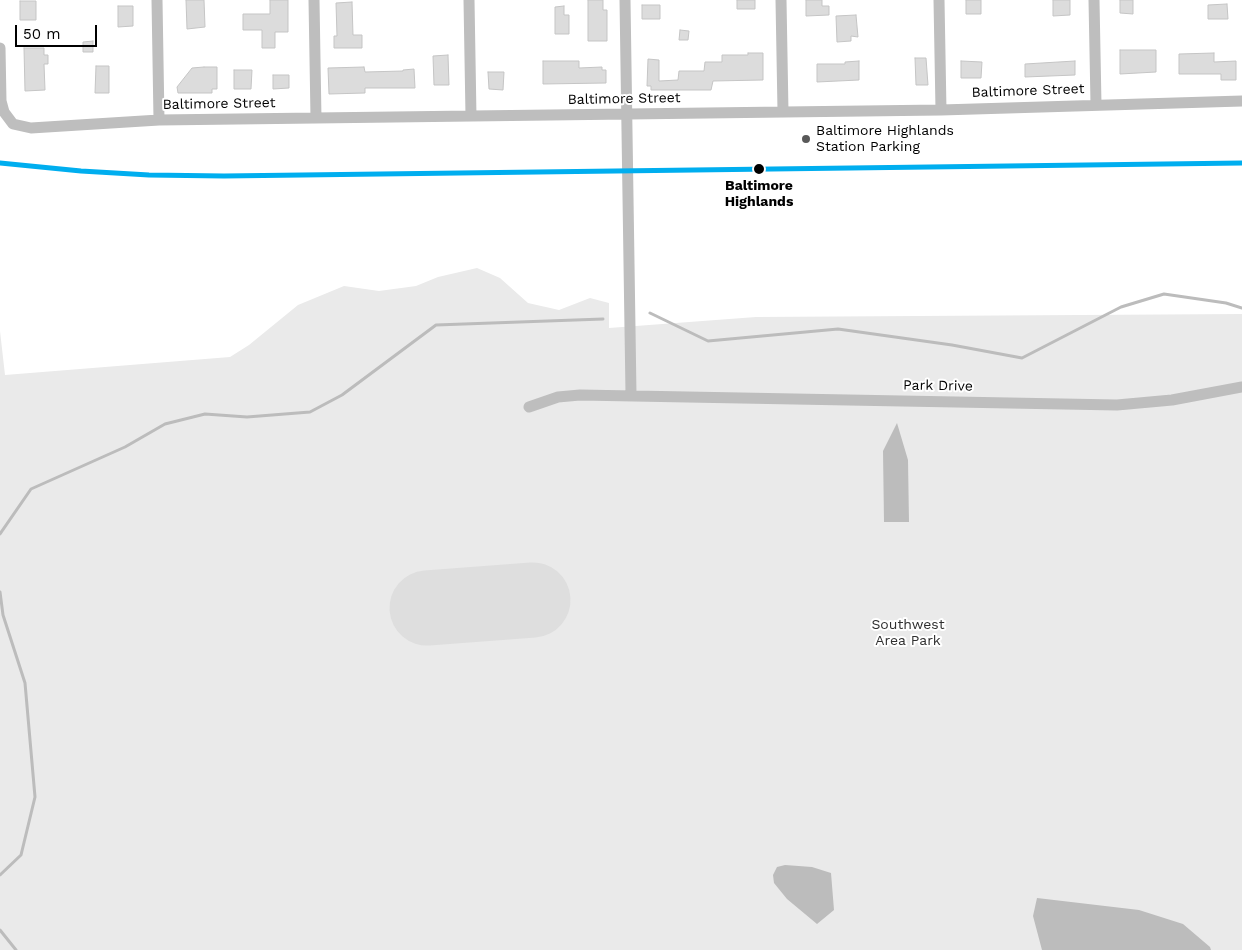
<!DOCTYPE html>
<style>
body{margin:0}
#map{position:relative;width:1242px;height:950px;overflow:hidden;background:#fff;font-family:"Work Sans",sans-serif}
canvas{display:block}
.scale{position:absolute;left:15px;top:25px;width:82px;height:22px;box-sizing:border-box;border:2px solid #000;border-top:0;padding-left:6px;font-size:15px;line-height:18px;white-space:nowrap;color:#000;-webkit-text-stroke:4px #fff;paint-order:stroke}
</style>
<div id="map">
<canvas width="1242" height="950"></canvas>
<div class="scale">50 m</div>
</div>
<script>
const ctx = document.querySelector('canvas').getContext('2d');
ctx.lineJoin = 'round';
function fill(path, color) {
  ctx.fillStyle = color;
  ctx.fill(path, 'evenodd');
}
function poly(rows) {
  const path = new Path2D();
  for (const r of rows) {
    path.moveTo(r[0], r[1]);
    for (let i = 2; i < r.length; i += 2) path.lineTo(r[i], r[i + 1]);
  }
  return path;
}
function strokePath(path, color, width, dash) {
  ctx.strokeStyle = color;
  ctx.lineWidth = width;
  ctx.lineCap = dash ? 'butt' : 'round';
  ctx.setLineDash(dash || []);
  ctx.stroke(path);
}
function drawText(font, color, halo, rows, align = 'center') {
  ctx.font = font + ' "Work Sans",sans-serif';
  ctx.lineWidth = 4;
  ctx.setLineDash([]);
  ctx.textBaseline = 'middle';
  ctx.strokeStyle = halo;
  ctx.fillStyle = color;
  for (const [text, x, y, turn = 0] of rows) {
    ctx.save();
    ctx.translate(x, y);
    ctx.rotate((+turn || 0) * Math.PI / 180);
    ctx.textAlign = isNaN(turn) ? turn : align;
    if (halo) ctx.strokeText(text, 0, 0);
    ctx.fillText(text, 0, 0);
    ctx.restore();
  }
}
const green = poly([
 [477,268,500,278,528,303,559,310,590,298,609,303,609,328,756,317,1242,314,1242,950,0,950,0,331,5,375,230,357,249,345,298,305,344,286,379,291,416,286,438,277]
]);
const water = poly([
 [897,423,908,460,909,522,884,522,883,451],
 [785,865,812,867,831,873,834,910,817,924,787,899,774,883,773,875,777,867],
 [1037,898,1139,910,1183,924,1210,947,1211,950,1042,950,1033,916]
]);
const stream = poly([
 [650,313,708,341,838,329,952,345,1022,358,1121,307,1164,294,1226,303,1242,308],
 [0,534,31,489,125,447,165,424,205,414,247,417,310,412,342,395,436,325,603,319],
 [0,592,3,615,25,683,35,797,21,855,0,875],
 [0,930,16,950]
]);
const runway = poly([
 [427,608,533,600]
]);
const building = poly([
 [186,0,204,0,205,27,187,29,186,0],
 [270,0,288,0,288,32,275,32,275,48,262,48,262,30,243,30,243,14,270,14,270,0],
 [588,0,603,0,603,10,607,10,607,41,588,41,588,0],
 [737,0,755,0,755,9,737,9,737,0],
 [806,0,822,0,822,6,829,6,829,15,806,16,806,0],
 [966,0,981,0,981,14,966,14,966,0],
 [1053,0,1070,0,1070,15,1053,16,1053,0],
 [1120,0,1133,0,1133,14,1120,13,1120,0],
 [20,1,36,1,36,20,20,20,20,1],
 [352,2,353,35,362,35,362,48,334,48,334,36,337,36,336,3,352,2],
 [1227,4,1228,19,1208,19,1208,5,1227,4],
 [642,5,660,5,660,19,642,19,642,5],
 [118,6,133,6,133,26,118,27,118,6],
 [564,6,564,15,569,15,569,34,555,34,555,7,564,6],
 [856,15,858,37,851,36,851,41,837,42,836,16,856,15],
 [680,30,689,31,688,40,679,40,680,30],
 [93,41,93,52,83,52,83,42,93,41],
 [24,48,44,48,44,55,48,55,48,64,44,64,45,90,25,91,24,48],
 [1120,50,1156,50,1156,72,1120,74,1120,50],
 [748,53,763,53,763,80,713,81,711,90,651,90,651,86,647,86,648,59,659,60,659,81,678,80,679,71,704,71,705,62,722,62,722,55,748,55,748,53],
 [1214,53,1214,62,1236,61,1236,80,1221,80,1221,74,1179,74,1179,54,1214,53],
 [448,55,449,85,434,85,433,56,448,55],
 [915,58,926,58,928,85,916,85,915,58],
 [543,61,579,61,579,68,602,67,602,70,606,70,606,83,543,84,543,61],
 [859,61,859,80,817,82,817,64,845,64,845,62,859,61],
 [961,61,982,62,981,78,961,78,961,61],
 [1075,61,1075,75,1025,77,1025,64,1075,61],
 [96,66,109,66,109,93,95,93,96,66],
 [204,67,217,67,217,89,212,89,212,93,178,93,177,87,192,68,204,67],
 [364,67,365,72,403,71,403,70,414,69,415,88,365,88,365,93,329,94,328,68,364,67],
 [234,70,252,70,251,89,234,89,234,70],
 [488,72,504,72,503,90,489,89,488,72],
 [273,75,289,75,289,88,273,89,273,75]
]);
const street = poly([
 [157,0,159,120],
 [314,0,316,118],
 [469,0,471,116],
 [625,0,631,394],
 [781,0,783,111],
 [939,0,941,110],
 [1094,0,1096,104],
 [0,48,1,101,4,112,13,124,31,128,159,120,941,110,1242,101],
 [529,407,558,397,580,395,1117,405,1172,400,1242,387]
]);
const rail1 = poly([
 [0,163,81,171,149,175,224,176,1242,163]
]);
const markers = [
 [806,139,5,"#595959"],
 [759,169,6,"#000"]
];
const streetNames = [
 ["Baltimore Street",1028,91,-2],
 ["Baltimore Street",624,99,-1],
 ["Baltimore Street",219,104,-1],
 ["Park Drive",938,386,1]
];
const poiNames = [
 ["Baltimore Highlands",816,131],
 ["Station Parking",816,147]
];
const stopNames = [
 ["Baltimore",759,186],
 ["Highlands",759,202]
];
const parkNames = [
 ["Southwest",908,625],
 ["Area Park",908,641]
];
fill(green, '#eaeaea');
fill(water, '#bcbcbc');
strokePath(stream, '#bcbcbc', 3);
strokePath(runway, '#dedede', 75);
fill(building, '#dcdcdc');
strokePath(building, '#c5c5c5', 1);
strokePath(street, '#bebebe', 11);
strokePath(rail1, '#00aeef', 5);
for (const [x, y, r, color] of markers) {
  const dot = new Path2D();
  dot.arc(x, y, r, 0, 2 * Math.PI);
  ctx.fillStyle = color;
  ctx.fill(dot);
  strokePath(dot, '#fff', 2);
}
drawText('14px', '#000', '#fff', streetNames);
drawText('14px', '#000', '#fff', poiNames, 'left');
drawText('bold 14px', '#000', '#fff', stopNames);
drawText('14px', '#2f2f2f', '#fff', parkNames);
</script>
